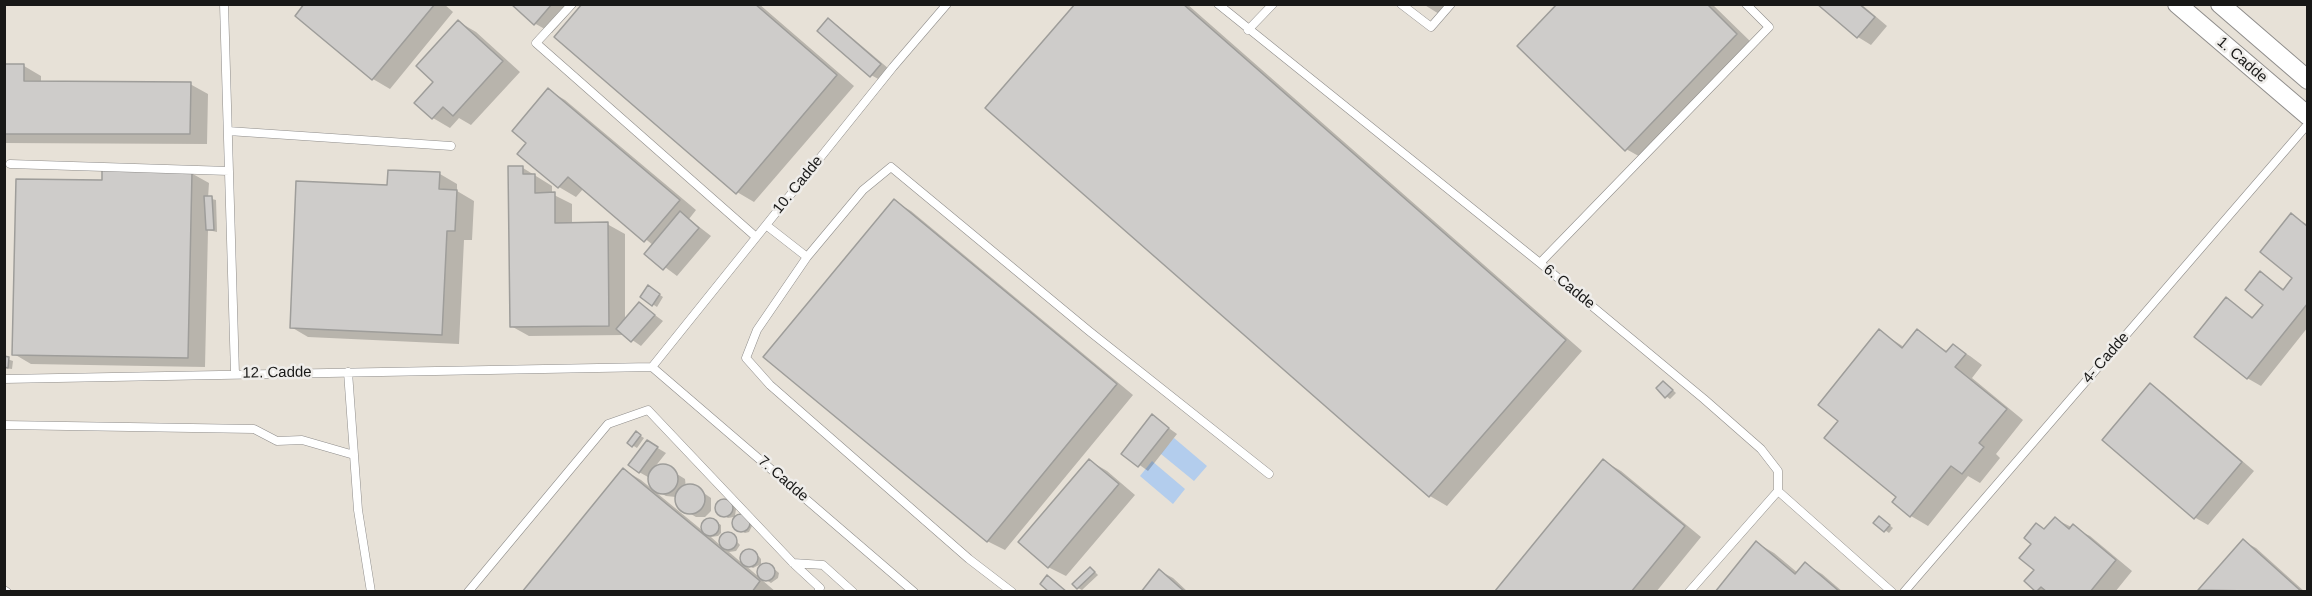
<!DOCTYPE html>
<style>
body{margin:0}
#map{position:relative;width:2312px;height:596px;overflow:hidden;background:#efedea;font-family:Helvetica,sans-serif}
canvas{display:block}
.frame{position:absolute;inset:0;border:6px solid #181817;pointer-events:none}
</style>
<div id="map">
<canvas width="2312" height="596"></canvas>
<div class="frame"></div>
</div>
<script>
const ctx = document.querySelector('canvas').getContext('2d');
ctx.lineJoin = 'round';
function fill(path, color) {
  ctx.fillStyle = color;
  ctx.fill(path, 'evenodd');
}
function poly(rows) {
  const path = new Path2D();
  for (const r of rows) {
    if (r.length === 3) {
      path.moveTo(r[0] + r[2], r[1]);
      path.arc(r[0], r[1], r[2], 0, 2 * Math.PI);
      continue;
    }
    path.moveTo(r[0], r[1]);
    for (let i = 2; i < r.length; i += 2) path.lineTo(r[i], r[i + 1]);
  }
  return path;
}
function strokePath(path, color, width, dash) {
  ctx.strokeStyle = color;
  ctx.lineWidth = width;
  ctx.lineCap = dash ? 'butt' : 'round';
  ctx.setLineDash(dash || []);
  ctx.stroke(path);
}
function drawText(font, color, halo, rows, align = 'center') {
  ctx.font = font + ' Helvetica,sans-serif';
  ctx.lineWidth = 5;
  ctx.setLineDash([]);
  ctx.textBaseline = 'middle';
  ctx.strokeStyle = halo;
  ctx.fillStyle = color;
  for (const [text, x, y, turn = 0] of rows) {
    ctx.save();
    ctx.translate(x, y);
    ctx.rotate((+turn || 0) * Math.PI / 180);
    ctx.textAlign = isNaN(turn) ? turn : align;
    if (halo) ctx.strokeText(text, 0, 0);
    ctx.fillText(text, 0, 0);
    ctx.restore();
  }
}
const built = poly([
 [4,5,2307,5,2307,591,5,591]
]);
const water = poly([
 [1174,438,1207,466,1194,481,1161,454],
 [1152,461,1185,489,1173,504,1140,476]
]);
const shadow = poly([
 [306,4,444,4,453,12,390,89,373,79,297,16],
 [513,4,578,4,552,33,534,23],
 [584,4,759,4,854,86,754,202,737,192],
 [1077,4,1187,4,1582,351,1447,506,1430,496,987,107],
 [1423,4,1454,4,1444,17],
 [1559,4,1712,4,1754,45,1644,159,1626,149],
 [1819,4,1861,4,1887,26,1871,45,1858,37],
 [828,20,837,25,889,69,880,80,871,75],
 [459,22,476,32,520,72,471,125,459,118,450,128,433,118,416,103,435,82],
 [24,66,41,76,41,82,190,84,208,94,207,144,4,143,4,83],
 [548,90,565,100,696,210,689,219,711,236,677,276,646,253,653,245,583,189,576,197,559,187,519,154,528,142],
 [523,168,552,186,552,194,572,204,572,224,607,224,625,234,625,320,640,304,663,321,641,346,625,335,529,336,511,326],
 [191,173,209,183,208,198,216,200,217,232,208,230,205,367,31,364,14,354,103,182],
 [440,174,457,184,457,191,474,201,472,240,464,240,459,344,308,337,291,327,389,187],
 [894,201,911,211,1133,395,1005,550,987,541],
 [2291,215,2308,225,2308,327,2261,386,2247,378,2226,299,2254,318,2266,305,2260,273,2285,290,2295,278],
 [648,287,663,297,657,307,642,297],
 [1879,331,1904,347,1917,331,1948,352,1953,346,1970,356,1982,365,1972,378,2023,420,1996,454,2000,458,1980,483,1968,476,1928,526,1911,516,1894,502,1898,496,1840,421],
 [4,358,13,361,12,369,4,368],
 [1667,385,1676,393,1670,399,1666,396],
 [2150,385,2163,393,2254,471,2208,525,2194,517],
 [1152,416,1177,434,1148,471,1123,453],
 [636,433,644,438,637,448,629,443],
 [656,447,666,453,654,468,664,466,685,479,686,488,695,487,711,498,711,511,705,517,696,517,679,507,676,497,666,496,653,489,650,474,648,477,639,472],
 [1090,461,1107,471,1135,495,1066,576,1048,567],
 [1604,461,1621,471,1701,537,1656,592,1497,591],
 [624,470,641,480,703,531,704,521,712,519,721,525,721,533,718,536,711,537,721,546,720,540,725,535,730,534,740,545,736,551,729,552,743,564,743,554,746,551,756,553,761,559,761,564,753,568,746,564,745,565,760,578,759,571,764,565,773,568,779,573,778,578,771,583,763,578,762,580,776,592,524,592],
 [721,501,733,505,736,509,735,516,743,515,753,524,749,532,745,533,734,526,734,517,728,518,717,511,717,504],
 [2055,519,2090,536,2132,571,2115,592,2039,592,2027,581,2036,570,2045,530],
 [1883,520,1893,528,1889,533,1875,523],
 [2243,541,2256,548,2305,592,2201,592,2200,590],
 [1757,543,1774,553,1798,573,1805,564,1822,574,1843,592,1717,592],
 [1094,571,1098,575,1082,590,1078,588],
 [1160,571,1173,578,1188,592,1142,592]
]);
const building = poly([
 [304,4,435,4,372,80,295,16,304,4],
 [511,4,552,4,534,25,511,4],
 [582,4,755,4,837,75,736,194,554,37,582,4],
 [1075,4,1183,4,1566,340,1429,497,985,108,1075,4],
 [1557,4,1707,4,1737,34,1625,151,1517,46,1557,4],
 [1817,4,1859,4,1875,17,1857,38,1817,4],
 [828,18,881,64,870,77,817,31,828,18],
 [458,20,503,61,453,116,443,107,432,119,414,103,433,82,416,66,458,20],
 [4,64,24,64,24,81,191,82,190,134,4,134,4,64],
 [548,88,680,200,644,242,568,177,558,188,517,154,526,143,512,131,548,88],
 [508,166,523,166,523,174,535,174,535,193,555,192,555,223,608,222,609,326,510,327,508,166],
 [102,170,192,172,188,358,12,355,16,179,102,180,102,170],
 [388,170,440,172,439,189,457,190,455,231,447,231,442,335,290,328,296,181,387,185,388,170],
 [204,196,212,196,214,230,206,230,204,196],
 [894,199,1117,384,987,542,763,357,894,199],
 [680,211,699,228,663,270,644,254,680,211],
 [2291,213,2308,227,2308,303,2247,379,2194,337,2226,297,2252,318,2263,305,2245,290,2260,271,2283,290,2292,278,2260,252,2291,213],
 [648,285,660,294,652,306,640,297,648,285],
 [639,302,655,315,631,342,616,329,639,302],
 [1879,329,1902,348,1917,329,1946,352,1953,344,1966,354,1955,367,2007,409,1979,443,1984,447,1962,474,1951,466,1910,517,1892,502,1896,497,1824,438,1838,421,1818,405,1879,329],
 [4,356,9,357,8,368,4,367,4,356],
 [1663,381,1673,390,1665,398,1656,388,1663,381],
 [2150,383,2242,462,2194,519,2102,440,2150,383],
 [1152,414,1169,428,1138,467,1121,454,1152,414],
 [636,431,641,435,632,447,627,443,636,431],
 [647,440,658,447,639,473,628,465,647,440],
 [1089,459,1119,484,1048,568,1018,542,1089,459],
 [1603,459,1685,526,1631,592,1495,591,1603,459],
 [663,479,15],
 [623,468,760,581,752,592,522,592,623,468],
 [690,499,15],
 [724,508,9],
 [741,523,9],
 [1879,516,1890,525,1884,532,1873,523,1879,516],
 [2055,517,2069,529,2073,524,2116,560,2090,592,2047,592,2041,587,2036,592,2024,581,2034,570,2019,558,2031,544,2024,538,2036,523,2044,529,2055,517],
 [710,527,9],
 [728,541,9],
 [2243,539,2302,592,2198,590,2243,539],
 [1756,541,1795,574,1805,562,1840,592,1715,592,1756,541],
 [749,558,9],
 [766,572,9],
 [1090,567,1095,572,1077,589,1072,584,1090,567],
 [1159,569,1185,592,1141,592,1159,569],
 [1047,575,1067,592,1049,592,1040,584,1047,575]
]);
const service = poly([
 [224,4,235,374],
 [572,4,536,43,756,237],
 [1218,4,1540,263,1704,399,1761,449,1778,471,1778,491,1892,592],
 [1401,4,1431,27,1451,4],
 [1248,30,1273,4],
 [228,131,451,146],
 [10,164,229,171],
 [766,225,807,257],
 [1540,263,1769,27,1746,4],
 [652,367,893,67,947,4],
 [652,367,914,592],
 [348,372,358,510,371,592],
 [4,379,652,367],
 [4,425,254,429,277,441,302,440,354,455],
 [793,563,823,565,853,592],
 [4,590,7,592],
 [468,592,608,424,648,410,793,563,820,588,818,592],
 [1012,592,969,559,770,385,746,358,757,330,807,257,863,190,891,167,1089,331,1269,474],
 [1689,592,1778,491],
 [1904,592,2308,124]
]);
const tertiary = poly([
 [2177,4,2308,116],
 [2220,4,2308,80]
]);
const streetNames = [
 ["1. Cadde",2242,60,41],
 ["10. Cadde",798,185,-51],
 ["6. Cadde",1569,287,39],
 ["4- Cadde",2106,358,-49],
 ["12. Cadde",277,373,-1],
 ["7. Cadde",783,479,41]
];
fill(built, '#e7e1d7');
fill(water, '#b3cded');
fill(shadow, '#0003');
fill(building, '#ceccca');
strokePath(building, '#9e9d9a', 1.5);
strokePath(service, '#8f8d8b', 9);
strokePath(tertiary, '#8f8d8b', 20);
strokePath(service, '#fff', 8);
strokePath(tertiary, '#fff', 18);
drawText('15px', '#181817', '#efedea', streetNames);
</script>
